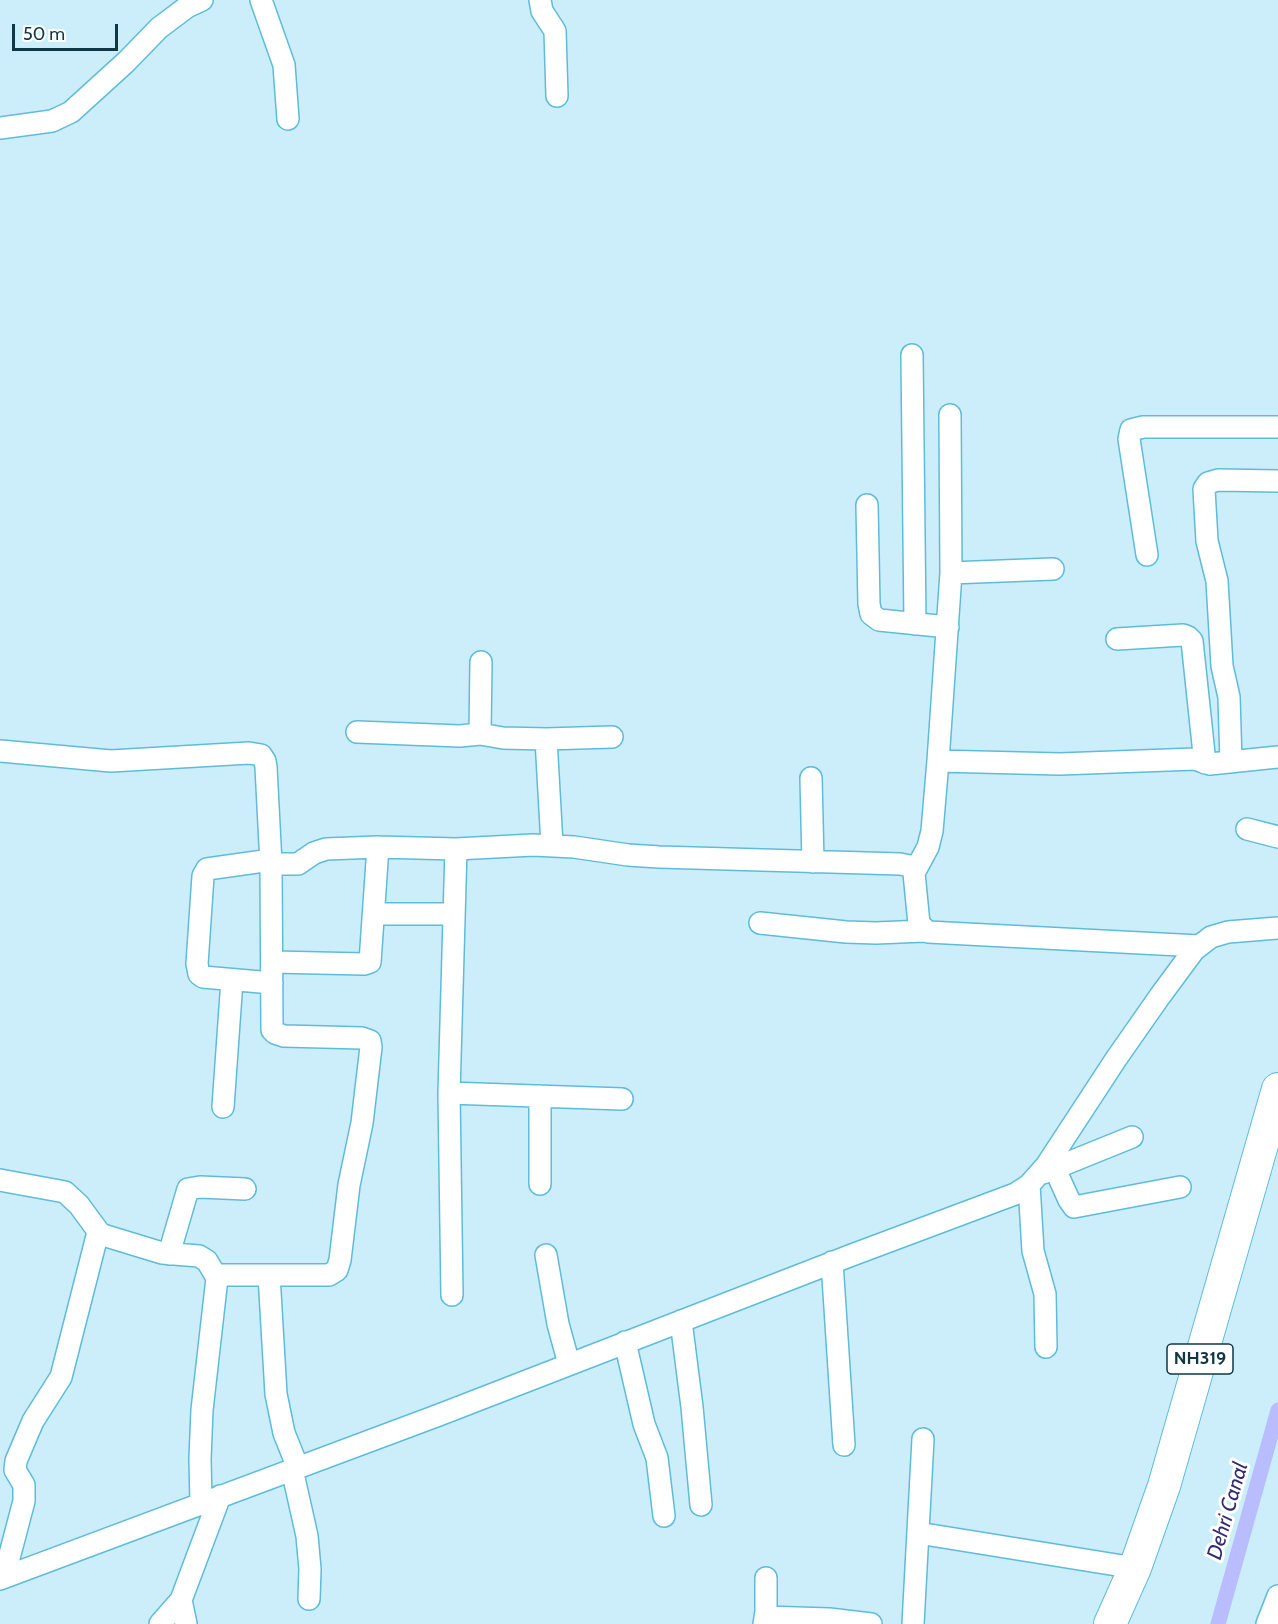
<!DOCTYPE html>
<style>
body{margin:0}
#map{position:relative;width:1278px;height:1624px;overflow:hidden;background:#cbeefa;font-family:Cabin,sans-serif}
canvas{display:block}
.scale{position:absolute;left:12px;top:24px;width:106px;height:27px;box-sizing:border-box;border:3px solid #0f3844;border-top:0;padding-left:8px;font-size:18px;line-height:21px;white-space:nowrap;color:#0f3844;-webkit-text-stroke:4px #fff;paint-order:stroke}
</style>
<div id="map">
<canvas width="1278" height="1624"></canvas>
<div class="scale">50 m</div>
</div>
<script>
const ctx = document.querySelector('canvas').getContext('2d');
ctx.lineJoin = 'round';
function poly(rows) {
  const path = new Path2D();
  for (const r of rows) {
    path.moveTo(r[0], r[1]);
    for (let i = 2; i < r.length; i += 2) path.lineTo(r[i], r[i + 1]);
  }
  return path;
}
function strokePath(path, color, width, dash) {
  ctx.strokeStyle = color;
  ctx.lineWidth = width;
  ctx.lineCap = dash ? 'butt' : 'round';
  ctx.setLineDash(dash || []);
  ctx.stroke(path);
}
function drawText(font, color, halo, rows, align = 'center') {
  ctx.font = font + ' Cabin,sans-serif';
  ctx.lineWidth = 6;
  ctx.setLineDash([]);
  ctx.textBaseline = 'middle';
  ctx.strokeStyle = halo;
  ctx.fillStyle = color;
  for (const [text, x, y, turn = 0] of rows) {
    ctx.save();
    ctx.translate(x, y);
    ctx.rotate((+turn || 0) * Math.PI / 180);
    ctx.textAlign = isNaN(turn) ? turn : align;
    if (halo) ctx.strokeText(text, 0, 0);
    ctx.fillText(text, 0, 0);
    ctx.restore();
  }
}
const canal = poly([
 [1218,1624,1278,1410]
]);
const minor = poly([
 [261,0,284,65,288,119],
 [540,0,542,11,555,31,557,96],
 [0,128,52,121,71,112,126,62,159,28,187,7,202,0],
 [912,355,915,624],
 [867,505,869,604,871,614,879,620,948,627],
 [1147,555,1129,439,1131,430,1143,427,1278,427],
 [951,573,1053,569],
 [1117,639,1183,635,1188,637,1192,641,1205,763],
 [357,732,460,736,480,734,503,738,546,739,612,737],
 [480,734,481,662],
 [546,739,552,845],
 [0,751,111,761,249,753,261,755,265,761,266,767,271,864,272,1030,275,1033,284,1036,362,1038,370,1041,371,1047,362,1123,349,1185,340,1260,337,1270,329,1275,222,1275,217,1278,202,1410,200,1459,201,1503],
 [938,761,1060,764,1195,759,1210,764,1278,757],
 [1231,762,1229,697,1222,666,1217,581,1207,541,1204,489,1208,483,1218,480,1278,481],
 [811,778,813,862],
 [1247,829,1278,837],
 [271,860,207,869,203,876,197,964,199,974,203,977,272,983],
 [271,864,298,864,314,853,326,849,378,847,456,849,533,845,574,847,628,855,659,857,900,864,910,866,914,873,919,924,928,932,1199,946],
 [914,873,928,847,932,831,938,761,951,573,950,415],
 [374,914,454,914],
 [760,923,846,932,876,933,924,931],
 [273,962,364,964,370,962,378,847],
 [449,1093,622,1099],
 [223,1107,232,980],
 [1055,1169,1069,1200,1074,1207,1180,1187],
 [1043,1173,1132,1137],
 [0,1180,65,1192,79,1205,101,1235],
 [540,1184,540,1096],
 [1029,1185,1033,1251,1045,1294,1046,1347],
 [169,1254,188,1189,200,1187,245,1189],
 [546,1255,558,1324,569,1364],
 [832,1262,844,1445],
 [269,1275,276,1394,284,1433,298,1468],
 [452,1295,449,1093,456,849],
 [681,1321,692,1407,701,1505],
 [625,1342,644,1424,657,1458,664,1516],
 [292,1469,307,1536,310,1569,309,1599],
 [918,1533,1135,1568],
 [4,1577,24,1501,24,1485,15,1470,16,1461,33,1421,61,1377,97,1236,103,1235,162,1253,199,1256,207,1261,217,1278],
 [0,1579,439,1415,852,1255,1015,1194,1029,1185,1046,1166,1116,1059,1160,996,1194,950,1211,937,1228,932,1278,928],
 [181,1600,186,1624],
 [765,1617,829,1619,871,1624],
 [160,1624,181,1600,220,1496],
 [764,1624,766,1612,766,1578],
 [913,1624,923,1439],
 [1267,1624,1278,1596]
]);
const highway = poly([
 [1110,1624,1135,1568,1164,1486,1278,1089]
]);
const shields = [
 [1200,1359,66]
];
const shieldNames = [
 ["NH319",1200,1359]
];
const waterNames = [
 ["Dehri Canal",1228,1511,-74]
];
strokePath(canal, '#b9bdfe', 15);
strokePath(minor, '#5ebcda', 24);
strokePath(highway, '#5ebcda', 34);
strokePath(minor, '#fff', 21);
strokePath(highway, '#fff', 32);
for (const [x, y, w] of shields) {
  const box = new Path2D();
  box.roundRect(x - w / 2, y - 15, w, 30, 4.5);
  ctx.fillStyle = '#fff';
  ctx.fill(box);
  strokePath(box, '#0f3844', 1.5);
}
drawText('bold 18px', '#0f3844', null, shieldNames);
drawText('italic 21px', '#312c75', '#fff', waterNames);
</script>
